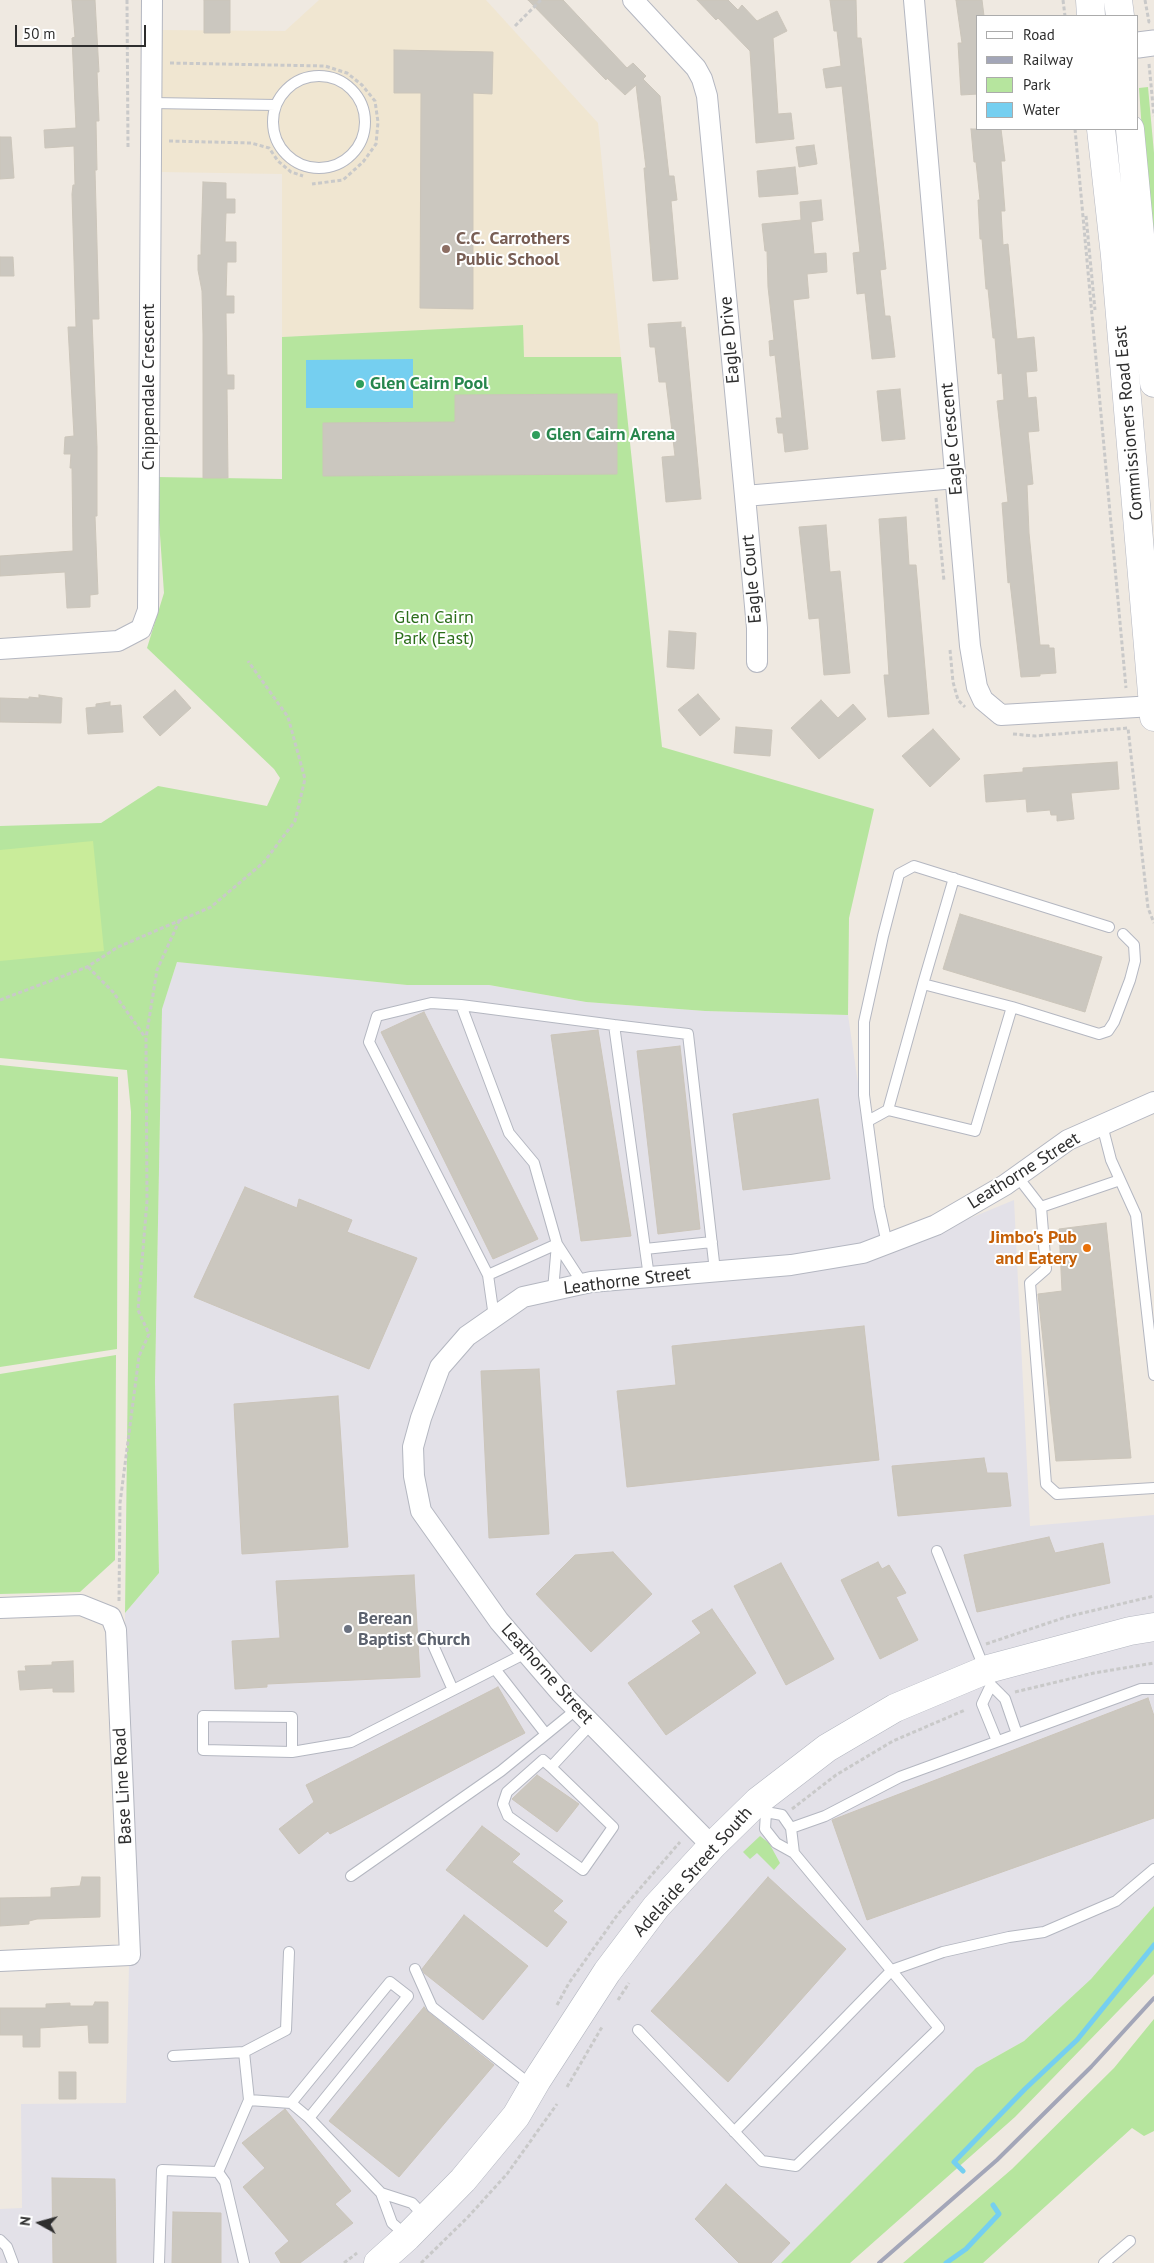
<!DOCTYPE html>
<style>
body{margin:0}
#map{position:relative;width:1154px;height:2263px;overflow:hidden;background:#efe9e1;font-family:"PT Sans",sans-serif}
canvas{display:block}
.legend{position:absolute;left:976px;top:15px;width:162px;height:115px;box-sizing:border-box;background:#fff;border:1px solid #ababab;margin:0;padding:6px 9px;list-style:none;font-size:15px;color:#2e2e2e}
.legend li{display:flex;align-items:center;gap:10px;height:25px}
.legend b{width:25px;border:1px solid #ababab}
.north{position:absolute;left:15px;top:2198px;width:50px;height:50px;-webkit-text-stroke:4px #fff;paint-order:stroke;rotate:277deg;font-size:14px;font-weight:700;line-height:20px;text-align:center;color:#2e2e2e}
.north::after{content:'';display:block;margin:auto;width:18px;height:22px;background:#2e2e2e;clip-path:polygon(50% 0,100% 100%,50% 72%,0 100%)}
.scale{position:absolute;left:15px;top:25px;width:131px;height:22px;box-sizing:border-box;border:2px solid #2e2e2e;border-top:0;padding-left:6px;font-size:15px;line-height:18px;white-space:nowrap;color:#2e2e2e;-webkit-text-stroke:4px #fff;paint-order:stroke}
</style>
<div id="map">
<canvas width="1154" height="2263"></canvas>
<ul class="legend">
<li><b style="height:6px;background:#fff"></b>Road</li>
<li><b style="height:6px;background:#a3a6b8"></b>Railway</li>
<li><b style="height:14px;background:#b6e59e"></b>Park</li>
<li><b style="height:14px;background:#75cff0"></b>Water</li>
</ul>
<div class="north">N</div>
<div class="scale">50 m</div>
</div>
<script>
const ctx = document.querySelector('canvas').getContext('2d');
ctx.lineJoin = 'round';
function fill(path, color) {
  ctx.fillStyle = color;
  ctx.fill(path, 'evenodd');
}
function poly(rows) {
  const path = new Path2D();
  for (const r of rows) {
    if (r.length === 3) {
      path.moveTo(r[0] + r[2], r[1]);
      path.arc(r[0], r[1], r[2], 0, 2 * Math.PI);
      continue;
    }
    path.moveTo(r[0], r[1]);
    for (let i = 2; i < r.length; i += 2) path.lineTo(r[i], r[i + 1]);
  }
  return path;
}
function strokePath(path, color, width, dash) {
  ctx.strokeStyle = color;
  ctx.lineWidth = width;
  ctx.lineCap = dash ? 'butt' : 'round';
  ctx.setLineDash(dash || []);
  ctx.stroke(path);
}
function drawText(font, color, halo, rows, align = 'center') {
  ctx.font = font + ' "PT Sans",sans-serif';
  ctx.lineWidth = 4;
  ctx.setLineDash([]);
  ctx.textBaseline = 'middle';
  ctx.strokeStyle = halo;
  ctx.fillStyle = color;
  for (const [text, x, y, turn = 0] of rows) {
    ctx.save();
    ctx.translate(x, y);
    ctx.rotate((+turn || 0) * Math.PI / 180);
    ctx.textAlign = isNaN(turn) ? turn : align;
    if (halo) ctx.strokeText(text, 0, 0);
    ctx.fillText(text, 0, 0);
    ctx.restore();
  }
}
const industrial = poly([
 [177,962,407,985,489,985,586,1002,705,1011,848,1015,883,1254,1014,1200,1030,1526,1154,1515,1154,1906,1091,1979,1024,2041,976,2068,781,2263,0,2263,0,2209,22,2208,21,2104,126,2103,129,1966,125,1613,159,1573,155,1382,162,1008]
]);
const education = poly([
 [319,0,486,0,598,123,621,357,524,357,522,325,381,334,282,337,282,174,160,172,158,30,285,31]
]);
const green = poly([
 [1148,87,1154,153,1154,305,1139,88],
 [523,325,524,357,621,357,662,747,874,809,849,918,848,1015,705,1011,586,1002,489,985,407,985,177,962,162,1009,155,1382,159,1573,125,1613,131,1112,127,1070,0,1058,0,826,101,823,158,786,267,806,280,778,274,769,147,648,164,593,156,477,282,479,282,337],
 [0,1065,118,1077,117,1349,0,1367],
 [116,1355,115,1560,80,1592,0,1594,0,1374],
 [760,1836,769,1843,780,1863,774,1870,757,1853,750,1859,743,1852],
 [1154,1906,1154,1974,1015,2117,850,2263,781,2263,976,2068,1024,2041,1091,1979],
 [1154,2019,1154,2131,1144,2136,1132,2128,983,2263,903,2263,1012,2169,1114,2068]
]);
const pitch = poly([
 [93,841,104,951,0,961,0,850]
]);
const water = poly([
 [413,359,413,408,306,408,306,360]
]);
const stream = poly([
 [963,2171,954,2162,1025,2089,1077,2040,1154,1945],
 [946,2263,966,2249,999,2214,993,2205]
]);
const building = poly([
 [72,0,95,0,99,72,97,72,99,121,96,121,97,170,95,170,99,319,92,319,97,447,97,516,95,516,98,594,90,595,90,607,67,608,65,572,0,576,0,556,73,551,72,468,70,468,71,454,64,454,65,437,74,436,68,327,76,327,72,194,73,185,75,185,74,146,45,148,44,130,76,128,72,38,75,37,72,0],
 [204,0,230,0,230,33,204,33,204,0],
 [528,0,563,0,627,68,633,63,646,76,643,79,660,96,669,176,674,176,677,200,671,201,678,279,653,281,644,168,646,168,636,85,625,95,607,78,606,80,528,0],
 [697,0,728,0,738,10,742,5,757,21,777,11,787,31,773,38,778,114,791,113,794,139,756,143,750,51,718,18,716,20,697,0],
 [830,0,856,0,857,38,861,38,884,250,886,269,880,270,885,316,890,316,895,357,872,359,865,293,857,294,853,253,860,252,842,86,826,88,823,69,841,66,837,31,834,31,830,0],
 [956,0,982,0,984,16,978,16,978,94,961,95,958,43,962,43,956,0],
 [394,50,493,52,492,94,473,93,473,309,420,308,421,93,394,93,394,50],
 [971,129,1001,129,1005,161,1001,161,1005,211,1001,211,1003,245,1008,244,1017,339,1034,337,1037,371,1026,372,1028,398,1036,397,1039,431,1028,432,1033,484,1027,485,1029,533,1040,645,1049,645,1049,648,1054,648,1056,673,1040,674,1040,676,1021,677,1010,582,1008,583,1002,503,1008,502,997,401,1004,400,1002,373,998,374,995,338,993,338,988,289,986,289,982,239,980,239,978,200,980,200,976,162,974,162,971,129],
 [0,137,11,137,14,178,0,179,0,137],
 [814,145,817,164,799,167,796,147,814,145],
 [795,167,798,194,759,197,757,171,795,167],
 [203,182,226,183,226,199,235,199,235,213,226,213,225,242,236,242,236,262,227,262,226,296,234,296,234,313,226,313,227,375,234,375,234,389,227,389,228,478,203,478,203,334,202,291,198,270,198,255,201,255,201,246,203,182],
 [821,200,823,220,811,222,814,254,826,253,827,272,807,274,809,298,793,300,808,449,785,452,783,433,778,433,776,418,782,418,775,355,770,356,769,341,774,340,768,287,767,251,765,251,762,224,801,220,800,202,821,200],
 [0,257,13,257,14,276,0,276,0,257],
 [681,322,681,328,685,327,701,499,666,502,662,457,675,456,666,382,659,382,655,347,650,347,648,324,681,322],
 [900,389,905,439,882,441,877,391,900,389],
 [617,394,617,474,323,476,323,423,455,422,455,395,617,394],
 [906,517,909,565,916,565,929,714,888,717,884,675,889,675,879,519,906,517],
 [826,525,830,572,840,571,850,673,824,675,819,618,809,619,799,527,826,525],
 [669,631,696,633,694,669,667,667,669,631],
 [175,690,191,708,160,736,143,717,175,690],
 [698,694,720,719,700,736,678,710,698,694],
 [39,695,62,698,61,723,0,722,0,698,29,699,29,697,39,698,39,695],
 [821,700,838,718,853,704,866,719,819,759,791,728,821,700],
 [110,702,110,706,121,705,123,732,88,734,86,708,96,707,96,704,110,702],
 [736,727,772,730,770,756,734,753,736,727],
 [933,729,960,759,930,787,902,756,933,729],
 [1117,762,1119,789,1071,793,1074,819,1057,821,1057,815,1051,815,1050,810,1027,812,1026,799,986,802,984,775,1023,772,1023,768,1117,762],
 [960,914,1102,957,1085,1012,943,969,960,914],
 [424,1012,538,1239,493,1259,381,1032,424,1012],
 [598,1030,631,1236,581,1241,551,1035,598,1030],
 [680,1046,700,1229,658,1234,637,1051,680,1046],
 [818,1099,830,1179,743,1190,733,1114,818,1099],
 [245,1187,297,1208,299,1199,352,1220,347,1232,417,1258,369,1369,194,1297,245,1187],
 [1106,1223,1131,1458,1056,1461,1038,1294,1062,1291,1059,1229,1106,1223],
 [864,1326,879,1460,627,1487,617,1391,676,1385,672,1346,864,1326],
 [539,1369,549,1534,489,1538,481,1371,539,1369],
 [338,1396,348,1547,242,1554,234,1404,338,1396],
 [984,1458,987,1473,1007,1473,1011,1506,898,1516,892,1466,984,1458],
 [1049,1537,1055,1553,1103,1543,1110,1583,977,1612,964,1555,1049,1537],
 [613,1552,652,1594,591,1652,536,1594,575,1555,613,1552],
 [878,1562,882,1569,889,1565,906,1593,896,1597,918,1640,880,1659,841,1580,878,1562],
 [781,1563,834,1659,786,1685,734,1586,781,1563],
 [414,1575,420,1677,267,1684,267,1687,235,1689,232,1641,280,1638,276,1581,414,1575],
 [712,1609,756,1673,666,1735,628,1683,701,1633,692,1621,712,1609],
 [73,1661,74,1692,53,1692,53,1688,20,1690,18,1671,26,1671,25,1666,52,1665,52,1662,73,1661],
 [498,1687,525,1733,330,1834,328,1831,299,1854,279,1829,314,1802,306,1785,498,1687],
 [1148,1698,1154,1716,1154,1818,867,1920,832,1820,1148,1698],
 [537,1775,579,1804,557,1832,512,1799,537,1775],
 [482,1826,520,1854,512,1862,563,1901,553,1911,567,1922,547,1947,446,1870,482,1826],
 [82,1877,100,1877,100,1917,37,1919,29,1921,29,1924,0,1926,0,1898,51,1897,51,1888,80,1886,82,1877],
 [768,1877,846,1949,728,2082,651,2011,768,1877],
 [464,1915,528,1966,483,2020,424,1973,422,1969,464,1915],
 [95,2002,108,2002,108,2043,89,2043,88,2025,40,2028,40,2047,23,2047,23,2035,0,2035,0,2008,46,2008,46,2004,70,2003,70,2006,93,2006,95,2002],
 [424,2007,428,2012,494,2065,399,2177,329,2121,424,2007],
 [59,2072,76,2072,76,2099,59,2099,59,2072],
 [285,2109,351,2191,335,2204,353,2223,300,2263,281,2263,275,2253,289,2241,243,2187,265,2168,242,2143,285,2109],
 [52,2178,115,2179,116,2263,53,2263,52,2178],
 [726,2184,790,2243,771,2263,739,2263,695,2219,726,2184],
 [173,2212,221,2213,221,2263,172,2263,173,2212]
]);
const path = poly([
 [127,0,128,147],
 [1063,0,1065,16],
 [1145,0,1149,22,1151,23],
 [515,26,541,0],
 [170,63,325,66,347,73,362,85,375,101,378,122,376,144,363,162,343,180,312,184],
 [1149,64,1154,116],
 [1075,129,1126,688],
 [169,141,251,143,269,148,278,161,291,172,303,176],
 [1086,216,1095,310],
 [936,498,944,581],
 [950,650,953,682,958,700,965,707],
 [1013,734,1035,736,1128,728,1148,908,1154,923],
 [88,967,113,992,145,1037],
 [0,1000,87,967,118,947,211,907,264,862,295,821,305,779,288,717,248,661],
 [119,1601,120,1503,139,1356,149,1334,138,1310,147,1201,146,1038,157,970,180,919],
 [986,1644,1066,1617,1154,1596],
 [1015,1692,1094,1673,1154,1663],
 [792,1809,836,1775,893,1741,965,1710],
 [618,2000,629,1983],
 [557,2005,569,1983,618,1914,680,1842],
 [567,2087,602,2027],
 [344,2263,357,2253],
 [421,2263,468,2217,507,2174,557,2104]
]);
const service = poly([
 [319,122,46],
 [152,103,276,105],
 [461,1005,431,1003,377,1016,369,1042,488,1275,494,1317],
 [1012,1007,1099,1034,1108,1031,1114,1022,1130,980,1135,961,1134,945,1123,934],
 [614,1025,688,1034,715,1271],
 [888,1110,923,984],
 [868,1121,888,1110,975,1131,1012,1007,923,984,954,878],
 [1102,1125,1111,1160,1136,1215,1154,1375],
 [1017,1176,1041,1207,1046,1269,1030,1283,1046,1484,1057,1494,1154,1488],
 [1041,1207,1120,1180],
 [887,1244,879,1207,864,1095,864,1022,883,936,899,874,914,866,1109,927],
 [645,1249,712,1242],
 [488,1275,557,1244],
 [583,1284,557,1244,534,1163,509,1133,461,1005,614,1025,649,1277],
 [553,1290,557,1244],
 [937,1551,991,1685,1005,1699,1017,1734],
 [429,1636,453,1690],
 [495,1669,545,1733],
 [991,1685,982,1704,997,1741],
 [292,1752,292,1717,203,1716,203,1750,292,1752,351,1742,526,1653],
 [551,1767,613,1827,583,1870,508,1816,503,1804,507,1792,543,1760,551,1767,591,1724],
 [766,1812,782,1815,791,1828,794,1853],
 [791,1828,825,1816,900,1777,1141,1689,1154,1689],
 [351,1876,501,1771,577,1709],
 [415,1969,432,2007,532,2086],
 [638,2030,762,2161,796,2166,939,2028,794,1853,776,1843,765,1829,766,1812,759,1803],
 [244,2052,286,2030,289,1952],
 [173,2056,244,2052,249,2100,218,2172],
 [249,2100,291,2103],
 [309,2118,408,1996,390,1982,291,2103,309,2118,381,2193,392,2223,407,2236],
 [734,2132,892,1970,943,1952,1009,1937,1044,1932,1116,1901,1154,1869],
 [381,2193,412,2203,425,2217],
 [0,2240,7,2247,13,2263],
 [159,2263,162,2170,218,2172,225,2182,244,2263],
 [1104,2263,1130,2241]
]);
const minor = poly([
 [633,0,696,68,702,79,707,96,745,496,956,478],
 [914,0,970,646,977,687,983,700,1001,715,1154,706],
 [745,496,757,628,757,662],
 [0,649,118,641,141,629,148,610,152,0],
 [0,1608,81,1605,111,1617,116,1630,130,1955,0,1961],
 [712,1846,561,1693,499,1621,421,1511,414,1476,413,1447,421,1418,440,1367,467,1336,523,1297,591,1282,791,1265,863,1253,936,1225,1005,1185,1068,1140,1154,1102]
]);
const tertiary = poly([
 [1138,45,1154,43]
]);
const secondary = poly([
 [1090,0,1091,16],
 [1118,0,1120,16],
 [1101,129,1115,256,1154,717],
 [1130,129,1154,383],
 [378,2263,407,2237,463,2180,516,2116,537,2080,607,1972,656,1907,712,1846,758,1801,827,1748,895,1708,988,1669,1130,1631,1154,1627]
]);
const rail = poly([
 [879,2263,997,2160,1091,2067,1154,1998]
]);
const markers = [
 [446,249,5,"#8d6e63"],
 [360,384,5,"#2e9e5b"],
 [536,435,5,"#2e9e5b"],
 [1087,1248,5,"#e8710a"],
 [348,1629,5,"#6b7280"]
];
const educationNames = [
 ["C.C. Carrothers",456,239],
 ["Public School",456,260]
];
const streetNames = [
 ["Eagle Drive",730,340,-95],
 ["Chippendale Crescent",149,387,-90],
 ["Commissioners Road East",1129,423,-95],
 ["Eagle Crescent",952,439,-95],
 ["Eagle Court",752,579,-95],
 ["Leathorne Street",1024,1171,-32],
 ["Leathorne Street",627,1281,-7],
 ["Leathorne Street",547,1674,48],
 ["Base Line Road",123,1786,-93],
 ["Adelaide Street South",693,1872,-48]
];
const leisureNames = [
 ["Glen Cairn Pool",370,384],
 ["Glen Cairn Arena",546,435]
];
const parkNames = [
 ["Glen Cairn",434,618],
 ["Park (East)",434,639]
];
const foodNames = [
 ["Jimbo's Pub",1077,1238],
 ["and Eatery",1077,1259]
];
const worshipNames = [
 ["Berean",358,1619],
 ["Baptist Church",358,1640]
];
fill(industrial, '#e3e1e8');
fill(education, '#f0e6d1');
fill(green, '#b6e59e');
fill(pitch, '#c9ec9a');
fill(water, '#75cff0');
strokePath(stream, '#75cff0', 5);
fill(building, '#cbc7bf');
strokePath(building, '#cbc5ba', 1);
strokePath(service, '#b4b7c1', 12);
strokePath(minor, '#b4b7c1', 22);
strokePath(tertiary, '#b4b7c1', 27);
strokePath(secondary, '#b4b7c1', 29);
strokePath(path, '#c9c9c9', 3, [4, 2.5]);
strokePath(service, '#fff', 10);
strokePath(minor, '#fff', 20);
strokePath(tertiary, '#fff', 25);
strokePath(secondary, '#fff', 28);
strokePath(rail, '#a3a6b8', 4);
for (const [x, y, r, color] of markers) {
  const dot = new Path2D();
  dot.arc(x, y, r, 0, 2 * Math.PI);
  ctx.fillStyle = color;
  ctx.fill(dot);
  strokePath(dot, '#fff', 2);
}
drawText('bold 18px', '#785e54', '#fff', educationNames, 'left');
drawText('18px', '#2e2e2e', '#fff', streetNames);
drawText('bold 18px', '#27864d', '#fff', leisureNames, 'left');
drawText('18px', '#2c6e1b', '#fff', parkNames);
drawText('bold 18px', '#c56008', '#fff', foodNames, 'right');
drawText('bold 18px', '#5b616d', '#fff', worshipNames, 'left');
</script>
